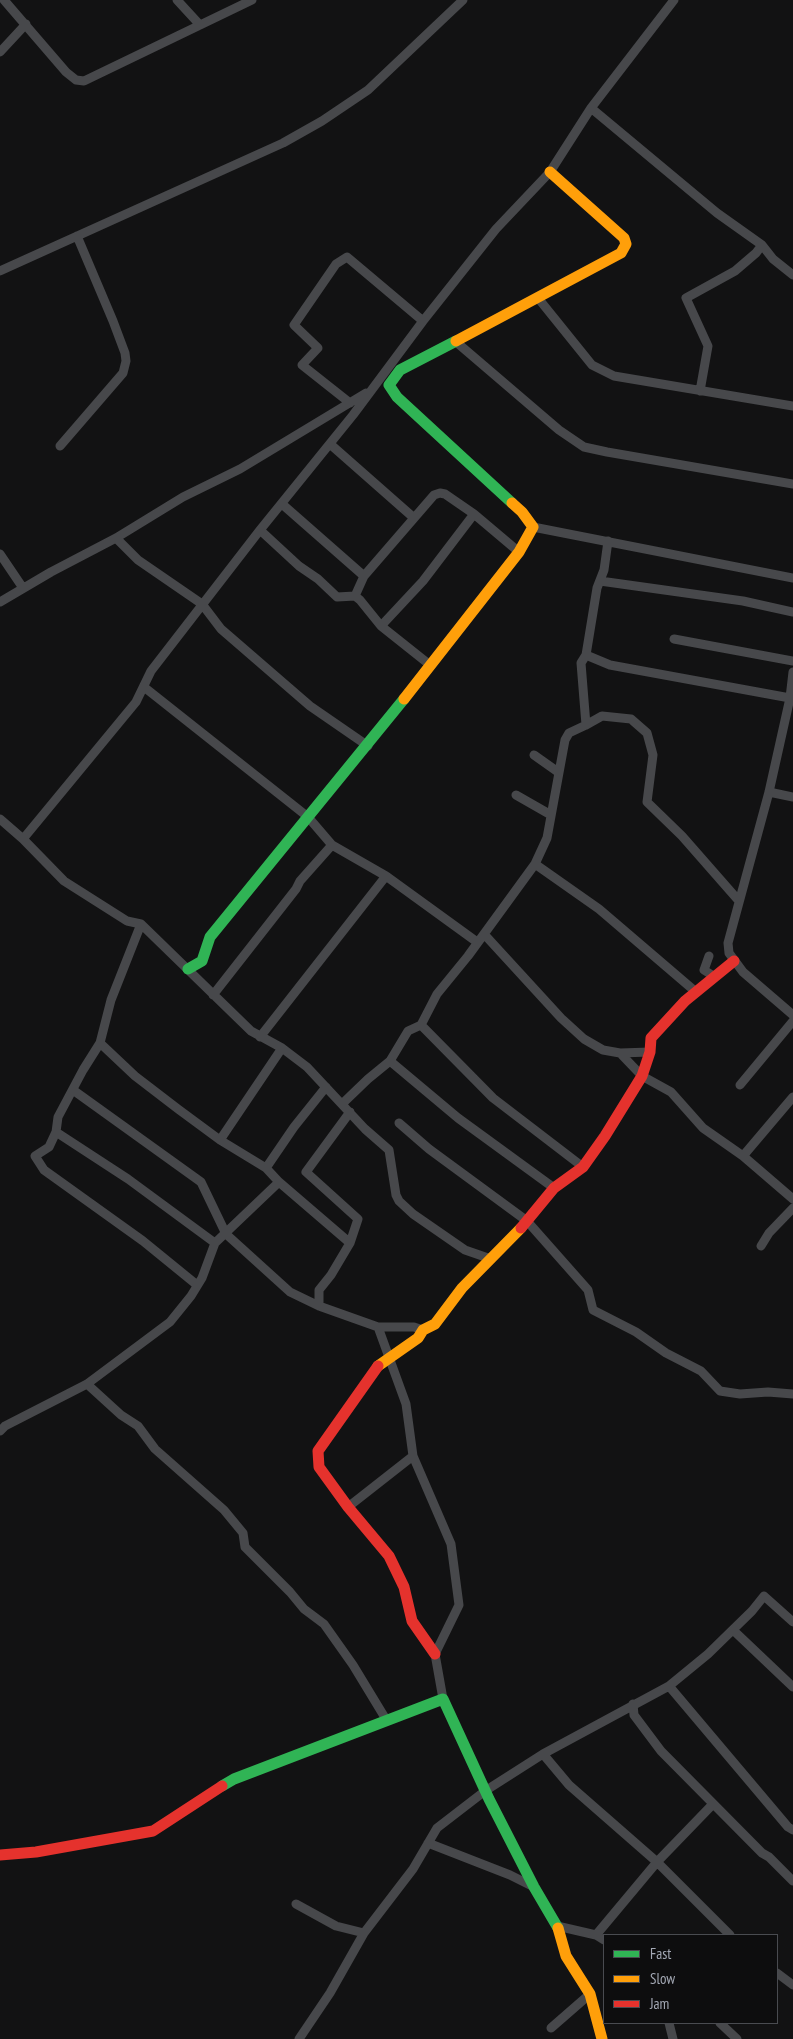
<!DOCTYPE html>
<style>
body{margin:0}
#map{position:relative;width:793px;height:2039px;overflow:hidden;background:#121213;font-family:"PT Sans Narrow",sans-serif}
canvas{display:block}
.legend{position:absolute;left:603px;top:1934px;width:175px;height:90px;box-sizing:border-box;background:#0d0d0e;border:1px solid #494b50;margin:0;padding:6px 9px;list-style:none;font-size:15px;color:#a3a8b4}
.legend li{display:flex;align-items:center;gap:10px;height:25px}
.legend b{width:25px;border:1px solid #494b50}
</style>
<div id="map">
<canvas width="793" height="2039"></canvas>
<ul class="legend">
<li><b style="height:6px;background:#30b455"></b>Fast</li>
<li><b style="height:6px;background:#ff9f0a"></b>Slow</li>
<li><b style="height:6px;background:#e5322d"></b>Jam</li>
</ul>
</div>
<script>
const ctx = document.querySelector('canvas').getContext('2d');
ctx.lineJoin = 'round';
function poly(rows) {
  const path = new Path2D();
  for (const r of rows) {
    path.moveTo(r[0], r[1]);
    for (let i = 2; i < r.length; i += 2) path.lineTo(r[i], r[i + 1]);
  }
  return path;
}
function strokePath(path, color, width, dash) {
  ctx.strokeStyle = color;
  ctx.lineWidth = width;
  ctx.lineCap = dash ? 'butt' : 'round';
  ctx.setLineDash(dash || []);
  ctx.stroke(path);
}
const street = poly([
 [4,0,66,72,76,80,84,81,252,0],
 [177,0,200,25],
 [0,52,26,24],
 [591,108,717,213,762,245,773,259,793,275],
 [0,271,283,143,322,121,368,90,463,0],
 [538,298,592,365,614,376,793,406],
 [455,341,559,430,584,447,607,452,793,484],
 [700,391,708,346,686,298,735,271,756,253,762,245],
 [350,403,302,365,318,348,294,325,336,264,347,257,423,321],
 [330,444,414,518],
 [60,446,123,373,126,361,125,353,113,321,77,236],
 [282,504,364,576],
 [533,527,793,578],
 [260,530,299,566,318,579,337,597,355,596,360,600,381,626,430,665],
 [116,538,138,560,202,604,221,629,310,706,368,746],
 [608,541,604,570,597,588,586,655,610,665,790,698],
 [0,554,23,588],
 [600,581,743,601,793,612],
 [355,596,364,576,434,495,440,493,445,494,474,514],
 [0,602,51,572,116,538,183,497,240,469,366,393],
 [381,626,423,581,474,514,519,552],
 [674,639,793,661],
 [586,655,581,663,586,725,602,716,631,719,647,733,653,755,647,802,682,836,739,901],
 [793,672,790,698,769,792,728,943,729,953,743,972,793,1015],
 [144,687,308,817,332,845,386,876,477,942],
 [534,755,558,772],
 [769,792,793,797],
 [516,795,551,815],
 [0,819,23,839,64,881,127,921,141,924,251,1031,282,1048,307,1067,365,1129,389,1150,396,1195,399,1201,413,1214,465,1250,491,1259],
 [23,839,136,702,151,671,260,530,353,415,423,321,496,229,550,172,591,108,674,0],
 [535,864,599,909,696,992],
 [141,924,111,1000,100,1043,83,1070,58,1117,56,1132,49,1147,35,1156,44,1170,143,1241,197,1285],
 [484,934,561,1018,584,1039,603,1050,620,1053,650,1052],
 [709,956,704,970,715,977],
 [213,995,296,889,300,881,332,845],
 [421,1025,493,1098,583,1167],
 [260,1037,386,876],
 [100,1043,135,1076,178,1109,220,1140,266,1168,279,1182,350,1243],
 [620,1053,642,1076,671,1092,703,1128,743,1156,793,1199],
 [390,1061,458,1118,554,1188],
 [740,1085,793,1021],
 [73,1090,201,1182,226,1234,290,1292,319,1306,378,1327,414,1327,423,1330],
 [342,1104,368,1079,390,1061,408,1031,421,1025,437,994,468,956,535,864,547,838,565,740,569,733,586,725],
 [399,1123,429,1149,527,1221,588,1290,593,1310,636,1332,666,1353,701,1371,720,1391,740,1394,768,1392,793,1394],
 [56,1132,128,1179,215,1243],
 [220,1140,282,1048],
 [743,1156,793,1097],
 [266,1168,294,1127,326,1087],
 [761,1246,769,1233,793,1208],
 [319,1306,319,1290,331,1275,350,1243,358,1219,306,1172,350,1112],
 [378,1327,406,1404,413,1456,451,1544,459,1605,435,1654,443,1699],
 [87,1384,121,1415,138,1426,155,1449,224,1510,243,1533,245,1547,290,1592,304,1609,324,1624,353,1665,387,1721],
 [0,1431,5,1426,87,1384,170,1322,191,1296,202,1278,215,1243,279,1182],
 [348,1507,413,1456],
 [733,1630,793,1687],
 [669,1686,788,1827,793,1830],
 [633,1704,634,1715,661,1751,762,1853,769,1857,793,1881],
 [543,1754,569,1785,657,1862,730,1935],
 [428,1843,510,1875,534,1887],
 [296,1904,336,1926,364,1933],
 [557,1926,596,1935,604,1940],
 [596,1935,657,1862,713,1804],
 [777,1973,793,1985],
 [669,2023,673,2039],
 [720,2023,737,2039],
 [551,2028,590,1994],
 [299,2039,330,1993,364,1933,413,1869,437,1828,485,1791,543,1754,669,1686,708,1654,752,1611,764,1596,793,1622]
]);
const fast = poly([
 [456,341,400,370,389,385,397,397,512,503],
 [188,969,202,961,210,937,404,699],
 [222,1786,234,1779,443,1699,489,1799,534,1887,558,1928]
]);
const slow = poly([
 [456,341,621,253,626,244,624,238,550,172],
 [404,699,519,552,533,527,522,512,512,503],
 [378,1366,418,1338,423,1330,435,1324,462,1288,521,1228],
 [558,1928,566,1956,590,1994,602,2039]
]);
const jam = poly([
 [521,1228,554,1188,583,1167,605,1136,642,1076,650,1052,651,1038,685,1001,734,961],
 [378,1366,318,1451,319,1467,348,1507,389,1556,404,1587,412,1621,435,1654],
 [0,1855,36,1852,153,1831,222,1786]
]);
strokePath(street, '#47484b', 9);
strokePath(fast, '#30b455', 11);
strokePath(slow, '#ff9f0a', 11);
strokePath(jam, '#e5322d', 11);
</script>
